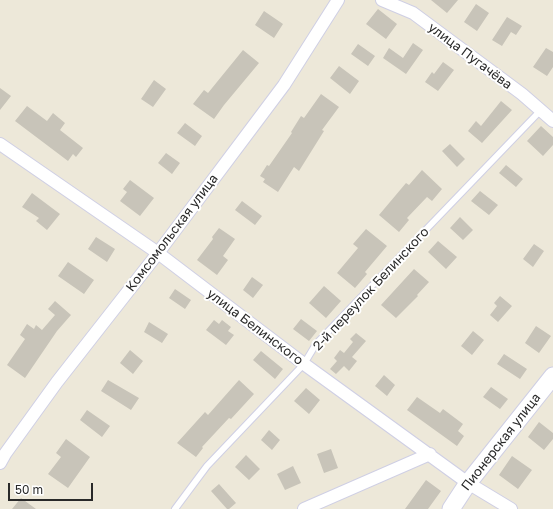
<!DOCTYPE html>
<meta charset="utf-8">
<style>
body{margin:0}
#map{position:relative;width:553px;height:509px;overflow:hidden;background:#ede8d9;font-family:"Golos Text",sans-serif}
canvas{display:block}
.scale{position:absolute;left:8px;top:483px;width:85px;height:18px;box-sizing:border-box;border:2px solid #292929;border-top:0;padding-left:5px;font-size:12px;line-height:14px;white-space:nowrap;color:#292929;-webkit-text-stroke:3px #fff;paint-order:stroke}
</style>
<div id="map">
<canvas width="553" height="509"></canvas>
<div class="scale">50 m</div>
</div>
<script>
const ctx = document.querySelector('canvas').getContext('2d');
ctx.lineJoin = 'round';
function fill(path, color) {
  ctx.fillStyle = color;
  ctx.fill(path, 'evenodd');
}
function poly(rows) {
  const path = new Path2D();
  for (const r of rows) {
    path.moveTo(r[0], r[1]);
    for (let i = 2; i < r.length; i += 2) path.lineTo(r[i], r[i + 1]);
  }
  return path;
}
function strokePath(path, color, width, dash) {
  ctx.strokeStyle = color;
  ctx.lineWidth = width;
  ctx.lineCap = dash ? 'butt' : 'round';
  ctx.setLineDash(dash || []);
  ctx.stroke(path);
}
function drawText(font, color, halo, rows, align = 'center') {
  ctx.font = font + ' "Golos Text",sans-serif';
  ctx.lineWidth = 4;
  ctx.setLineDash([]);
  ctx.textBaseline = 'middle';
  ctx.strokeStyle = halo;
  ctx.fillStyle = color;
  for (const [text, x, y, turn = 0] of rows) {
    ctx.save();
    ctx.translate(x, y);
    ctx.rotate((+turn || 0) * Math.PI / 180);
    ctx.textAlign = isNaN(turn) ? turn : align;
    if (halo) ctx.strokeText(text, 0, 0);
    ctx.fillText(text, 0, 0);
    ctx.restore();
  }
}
const building = poly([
 [431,0,458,0,447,13],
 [476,4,489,13,477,31,464,22],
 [378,9,397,24,386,39,366,24],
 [264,11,283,24,274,38,255,25],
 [507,17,522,26,516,35,511,32,502,46,492,40],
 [413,43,423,50,406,74,383,58,389,48,403,58],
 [358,44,375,56,368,66,351,54],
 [546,48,553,52,553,67,547,76,533,67],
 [243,50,259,63,224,105,214,119,193,104,204,90,208,93],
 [443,62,454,70,438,91,425,82,432,72,434,74],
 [339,66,359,81,350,94,330,78],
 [154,80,166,89,153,107,141,99],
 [0,88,11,96,0,110],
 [321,94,339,107,322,130,324,131,299,171,294,167,278,192,263,182,265,179,260,176,267,165,269,166,292,133,291,132,301,116,304,118],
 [501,101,512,110,482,143,468,131,476,121,481,126],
 [27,106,47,121,53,113,65,123,60,130,83,148,76,157,73,154,68,161,15,121],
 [185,123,202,136,195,146,177,133],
 [541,126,553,137,553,145,543,156,527,141],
 [450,144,465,159,457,167,442,151],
 [166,153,180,163,172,174,158,163],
 [506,165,523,179,516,187,499,173],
 [422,170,442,189,432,201,427,197,407,218,409,220,399,232,379,215,406,183,409,185],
 [130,180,154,198,140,216,120,201,127,192,123,189],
 [480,191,498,205,489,215,471,201],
 [32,193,60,214,47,230,36,221,39,218,22,207],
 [242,201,262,216,255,225,235,210],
 [460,217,473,230,463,240,450,228],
 [219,228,235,239,223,256,228,260,217,275,197,260,213,239,212,237],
 [366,229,387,246,365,272,367,274,355,288,337,273,358,248,353,244],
 [96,237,115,249,107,262,88,249],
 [438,241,457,257,446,269,428,252],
 [534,244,544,251,533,267,523,259],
 [68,262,94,280,84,294,58,276],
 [414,269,429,282,417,295,418,296,396,318,381,305],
 [252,277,263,285,253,298,243,290],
 [324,286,341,301,326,318,309,303],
 [175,289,191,300,185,309,169,298],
 [500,296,512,306,498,322,490,315,497,306,494,303],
 [55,301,71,315,57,331,25,378,7,365,25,339,20,335,27,324,34,329,36,325,42,330,55,315,48,309],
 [301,319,317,331,309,341,293,329],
 [214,320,219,324,222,320,231,327,228,331,234,335,226,345,206,330],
 [149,322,168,334,162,343,144,332],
 [536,326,551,336,539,353,525,343],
 [473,331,484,340,472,355,461,346],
 [356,333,366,341,352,357,357,361,349,371,344,366,336,374,330,369,337,361,334,358,340,350,344,353,353,342,350,339],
 [130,350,143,361,133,374,120,363],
 [261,351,283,369,275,379,253,360],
 [504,354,527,369,520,379,497,364],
 [384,375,395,385,387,396,375,386],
 [108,380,139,398,131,410,101,391],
 [239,380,254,394,231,419,229,418,202,447,203,448,196,457,177,443,205,412,208,415],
 [491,387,508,399,500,409,483,397],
 [306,388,320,400,309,414,294,401],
 [417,397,440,413,443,409,463,424,458,431,464,436,457,446,407,410],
 [87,410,110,426,102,437,80,420],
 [539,422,553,433,553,439,544,450,528,437],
 [269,430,280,440,272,450,261,440],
 [66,439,90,457,68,488,48,474,61,457,56,453],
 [331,449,338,468,324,473,317,454],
 [246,455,260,469,249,480,235,467],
 [512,456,532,470,518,489,499,475],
 [293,466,301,483,285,490,277,474],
 [426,480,441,491,428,509,405,509],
 [219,484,236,503,229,509,227,509,211,491],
 [21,498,36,509,12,509]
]);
const lane = poly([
 [175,509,207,466,304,364,316,344,541,110]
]);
const street = poly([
 [382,0,413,13,522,94,553,121],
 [0,144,158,253,304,364,468,483,511,509],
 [0,463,5,454,57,382,158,253,284,85,338,0],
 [304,509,430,454]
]);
const secondary = poly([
 [451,509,468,483,553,376]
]);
const streetNames = [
 ["улица Пугачёва",470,56,37],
 ["Комсомольская улица",172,233,-53],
 ["2-й переулок Белинского",371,289,-47],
 ["улица Белинского",255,327,37],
 ["Пионерская улица",501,442,-52]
];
fill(building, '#c8c4b9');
strokePath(lane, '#cfcfe4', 8);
strokePath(street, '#cfcfe4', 14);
strokePath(secondary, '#cfcfe4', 19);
strokePath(lane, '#fff', 6);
strokePath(street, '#fff', 12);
strokePath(secondary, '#fff', 17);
drawText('13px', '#292929', '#fff', streetNames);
</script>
